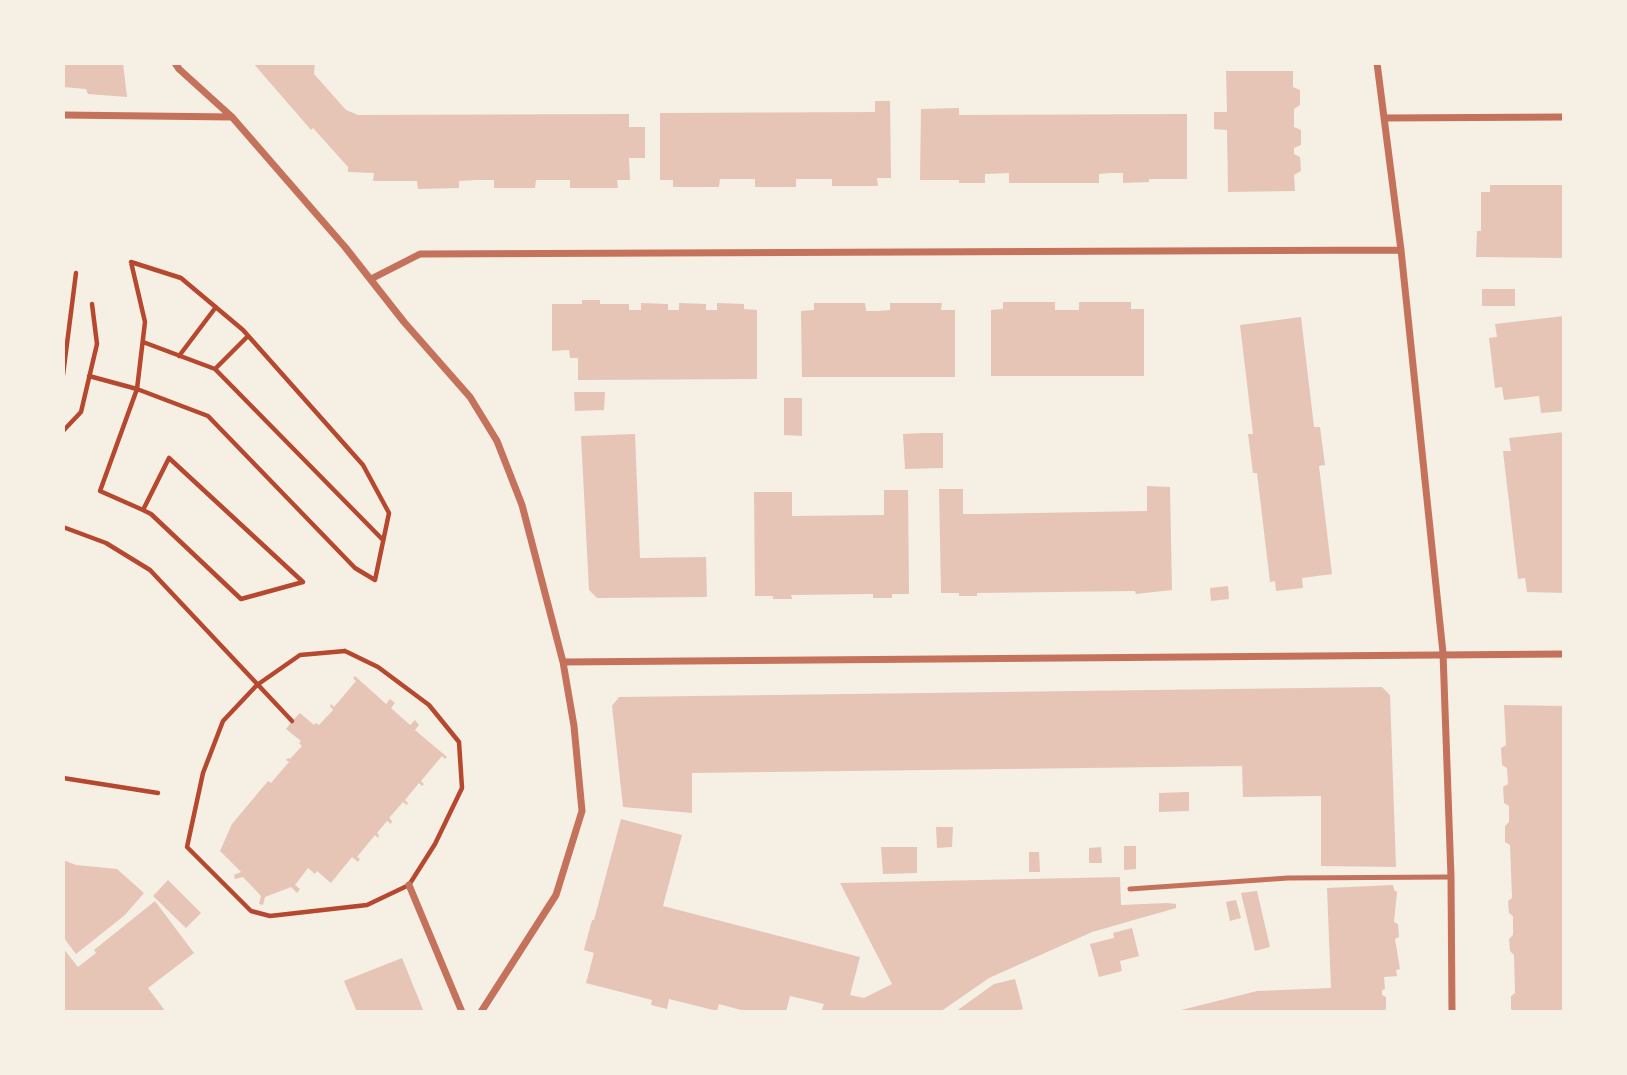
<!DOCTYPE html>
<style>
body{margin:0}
#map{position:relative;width:1627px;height:1075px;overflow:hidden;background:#f6efe4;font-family:"IBM Plex Sans",sans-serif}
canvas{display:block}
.frame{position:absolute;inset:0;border:65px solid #f6efe4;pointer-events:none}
</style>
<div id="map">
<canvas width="1627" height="1075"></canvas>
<div class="frame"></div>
</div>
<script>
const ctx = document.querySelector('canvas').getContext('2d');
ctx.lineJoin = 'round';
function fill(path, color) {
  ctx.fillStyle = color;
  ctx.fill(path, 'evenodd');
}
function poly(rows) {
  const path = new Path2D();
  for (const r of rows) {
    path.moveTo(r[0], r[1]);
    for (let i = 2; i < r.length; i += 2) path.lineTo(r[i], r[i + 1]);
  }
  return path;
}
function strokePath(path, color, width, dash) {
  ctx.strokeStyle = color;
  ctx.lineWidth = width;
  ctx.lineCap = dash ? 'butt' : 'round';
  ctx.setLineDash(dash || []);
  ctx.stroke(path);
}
const building = poly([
 [63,63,123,63,127,97,88,94,86,89,63,87],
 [253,63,315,63,314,74,346,110,358,115,629,114,629,127,645,127,645,158,629,158,630,180,617,180,618,188,570,188,570,180,536,180,535,188,494,188,494,180,476,180,459,181,459,188,418,189,417,181,373,181,374,173,348,172,348,167,313,128,311,130],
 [1226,71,1293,71,1293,87,1300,90,1300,105,1294,109,1294,127,1301,130,1301,145,1294,148,1294,154,1300,157,1301,171,1294,175,1295,191,1228,192,1227,130,1214,129,1214,112,1227,112],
 [875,101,890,101,891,178,877,178,878,186,832,186,832,179,796,179,796,187,755,187,755,179,720,179,719,187,673,187,673,180,660,180,660,113,875,112],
 [959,108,959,115,1187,114,1187,179,1149,179,1149,182,1123,183,1123,173,1111,173,1099,174,1099,183,1009,183,1009,173,985,174,985,183,959,183,959,180,920,180,921,109],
 [1490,185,1564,185,1564,258,1476,257,1477,231,1481,231,1481,192,1490,192],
 [1482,289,1515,289,1515,306,1482,306],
 [582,300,600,300,600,304,629,304,629,310,641,310,641,303,668,304,668,310,679,310,679,303,706,304,706,310,717,310,717,303,744,304,744,309,757,310,757,379,578,380,578,358,570,358,569,350,552,351,552,304,582,304],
 [1003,302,1055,302,1055,310,1079,310,1079,302,1131,302,1131,309,1144,309,1144,376,991,376,991,310,1003,309],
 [814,303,865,303,866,311,878,311,890,310,890,303,942,303,941,310,955,310,955,377,802,377,801,311,814,310],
 [1564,316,1564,411,1541,413,1539,396,1504,400,1502,387,1495,388,1489,338,1497,337,1495,324],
 [1301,317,1314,427,1320,427,1325,465,1319,466,1332,574,1302,578,1303,588,1276,591,1275,581,1270,582,1257,473,1253,473,1248,434,1253,434,1240,325],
 [574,392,605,392,604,410,575,411],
 [784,398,802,398,802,436,784,435],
 [1564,432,1564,593,1527,592,1525,578,1518,579,1503,451,1511,451,1509,438],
 [923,433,943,433,943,468,905,469,903,434],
 [635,434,640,558,706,557,707,597,597,598,589,590,581,436],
 [1147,486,1170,487,1172,590,1136,594,1135,591,977,593,977,596,959,596,959,593,941,593,939,489,963,489,963,514,979,514,1147,511],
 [884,490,908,490,909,594,892,594,892,598,873,598,873,594,870,594,791,595,792,599,773,599,773,596,755,596,754,492,792,492,792,516,884,515],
 [1228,586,1229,599,1211,601,1210,588],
 [355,676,386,704,390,699,395,703,391,708,410,725,415,720,419,725,415,730,447,757,445,759,442,756,421,781,424,784,422,786,419,783,405,800,408,803,407,805,403,802,389,818,392,821,391,824,387,821,377,833,379,835,378,838,375,835,357,857,360,859,358,862,352,857,331,883,317,871,315,874,308,868,295,885,300,889,297,893,291,887,265,897,263,905,259,904,261,896,243,877,235,879,234,875,241,872,220,851,232,824,268,781,271,783,289,762,286,760,288,758,290,759,302,746,299,743,301,741,286,729,292,721,300,713,314,725,316,723,319,725,333,710,330,706,331,704,334,707,356,681,353,678],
 [1382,687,1390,695,1396,867,1321,866,1321,796,1243,797,1242,766,692,773,692,813,623,807,612,706,619,697],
 [1504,705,1564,706,1564,1012,1515,1012,1511,1009,1511,996,1515,993,1514,955,1510,951,1509,939,1513,935,1513,916,1509,913,1508,901,1512,898,1510,845,1505,842,1505,826,1509,822,1509,806,1504,803,1503,787,1508,784,1507,768,1502,765,1501,748,1506,745],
 [1189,792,1189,811,1159,812,1159,793],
 [621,819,682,835,663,906,860,957,850,995,864,998,892,984,840,883,1120,877,1121,905,1167,903,1176,904,1176,908,1092,932,989,978,940,1012,821,1012,824,1004,790,996,786,1012,748,1012,719,1004,717,1011,669,999,667,1009,651,1005,652,1000,586,983,594,953,584,950,592,920,594,920],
 [936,827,953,827,952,847,937,848],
 [1124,846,1136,846,1136,869,1124,870],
 [881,847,917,847,917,873,883,874],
 [1101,847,1102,863,1089,863,1089,848],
 [1029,852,1039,852,1040,872,1029,872],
 [63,860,76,865,117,869,144,893,125,915,76,954,63,937],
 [168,880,201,913,186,928,153,896],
 [1393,885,1394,890,1397,892,1394,922,1398,924,1399,937,1395,939,1400,969,1396,970,1397,976,1384,977,1385,989,1382,990,1382,995,1386,997,1386,1009,1382,1012,1173,1012,1257,991,1331,988,1327,888],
 [1257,891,1270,947,1255,951,1241,893],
 [1236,900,1241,918,1230,921,1226,902],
 [155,901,194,953,148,988,166,1012,63,1012,63,948,78,967,96,953,94,950],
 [1132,928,1139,956,1120,961,1122,971,1099,977,1090,944,1114,938,1113,933],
 [402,958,424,1012,357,1012,344,981],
 [1015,979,1023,1009,1012,1012,955,1012,994,984]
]);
const path = poly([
 [131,262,181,278,243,330,363,465,389,513,375,580,355,568,208,416,137,389,145,322,131,262],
 [143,342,215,369,383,540],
 [179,356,216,307],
 [215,369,248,336],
 [63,375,76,273],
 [89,376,137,389,100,491,143,510,151,514,241,599,303,582,169,458,143,510],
 [63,431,81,412,97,344,92,304],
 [63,527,106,543,150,570,292,721],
 [345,651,378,667,429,705,459,742,462,788,435,844,409,885,367,905,270,916,251,911,187,847,203,773,223,721,257,685,300,655,345,651],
 [63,778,158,793]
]);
const service = poly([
 [1130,889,1288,878,1451,877]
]);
const minor = poly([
 [175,63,179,69,232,117,345,247,404,322,470,397,497,441,522,505,563,662,574,726,582,811,556,895,481,1012],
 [1377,63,1401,250,1443,653,1451,877,1452,1012],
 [63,115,232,117],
 [1384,118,1564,117],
 [371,279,420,254,1401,250],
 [563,662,1564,654],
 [409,885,462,1012]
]);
fill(building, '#e6c5b7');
strokePath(path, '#b5482f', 4.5);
strokePath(service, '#c5725c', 5);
strokePath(minor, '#c5725c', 7);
</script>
